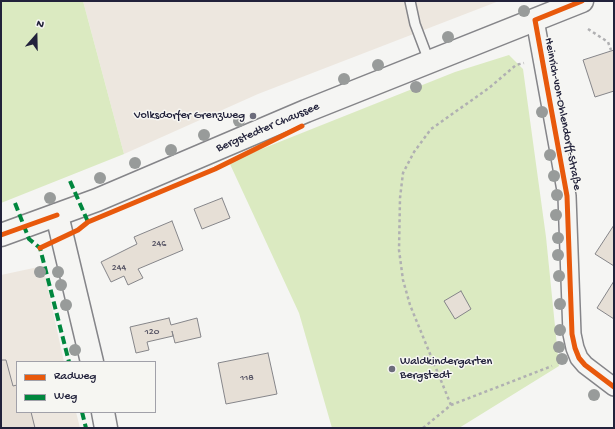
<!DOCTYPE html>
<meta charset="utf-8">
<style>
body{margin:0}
#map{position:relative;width:615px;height:429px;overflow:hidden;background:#f5f5f3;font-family:"Gochi Hand",sans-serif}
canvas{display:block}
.frame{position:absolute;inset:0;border:2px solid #22223b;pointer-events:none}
.legend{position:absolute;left:16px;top:361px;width:140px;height:52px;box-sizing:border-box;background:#f6f6f2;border:1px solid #a1a1a9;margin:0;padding:5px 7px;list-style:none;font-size:12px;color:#22223b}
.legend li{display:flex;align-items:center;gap:8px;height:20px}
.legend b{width:20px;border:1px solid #a1a1a9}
.north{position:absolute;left:16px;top:16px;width:40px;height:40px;-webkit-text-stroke:3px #f6f6f2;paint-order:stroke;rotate:20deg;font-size:11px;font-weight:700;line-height:16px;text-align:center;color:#22223b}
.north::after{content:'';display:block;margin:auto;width:14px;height:18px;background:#22223b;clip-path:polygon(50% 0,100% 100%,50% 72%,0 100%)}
</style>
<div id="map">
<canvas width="615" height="429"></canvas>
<div class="frame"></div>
<ul class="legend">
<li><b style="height:5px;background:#e8590c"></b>Radweg</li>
<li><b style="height:5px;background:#00873e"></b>Weg</li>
</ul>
<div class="north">N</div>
</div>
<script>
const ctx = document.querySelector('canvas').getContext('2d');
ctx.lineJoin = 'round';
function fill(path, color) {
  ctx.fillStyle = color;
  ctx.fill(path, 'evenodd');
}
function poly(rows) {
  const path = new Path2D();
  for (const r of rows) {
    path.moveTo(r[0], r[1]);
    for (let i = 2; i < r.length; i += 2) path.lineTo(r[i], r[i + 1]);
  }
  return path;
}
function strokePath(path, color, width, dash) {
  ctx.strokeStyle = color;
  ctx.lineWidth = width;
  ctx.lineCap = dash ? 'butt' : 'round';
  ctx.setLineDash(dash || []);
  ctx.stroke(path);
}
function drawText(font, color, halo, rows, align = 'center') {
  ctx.font = font + ' "Gochi Hand",sans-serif';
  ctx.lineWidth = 3;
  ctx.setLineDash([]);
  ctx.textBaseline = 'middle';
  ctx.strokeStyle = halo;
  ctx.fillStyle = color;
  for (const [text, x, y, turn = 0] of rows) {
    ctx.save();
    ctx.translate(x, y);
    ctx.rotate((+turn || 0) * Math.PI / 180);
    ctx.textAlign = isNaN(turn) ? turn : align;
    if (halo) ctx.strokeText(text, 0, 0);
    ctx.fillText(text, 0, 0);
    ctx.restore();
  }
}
const built = poly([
 [83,1,499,1,258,94,124,154],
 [43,266,64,362,17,362,17,412,76,412,80,428,1,428,1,275]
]);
const green = poly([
 [1,1,83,1,124,154,1,203],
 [509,55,523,69,546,237,559,366,459,428,332,428,299,313,229,162,455,72]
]);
const building = poly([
 [614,50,614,91,595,97,583,60,614,50],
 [222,198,230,218,202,229,194,209,222,198],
 [172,221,183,250,138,269,143,278,128,285,124,276,111,282,101,262,137,244,134,237,172,221],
 [614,225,614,266,595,254,614,225],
 [614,281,614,319,597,308,614,281],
 [461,291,471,309,455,319,444,301,461,291],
 [169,318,171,325,197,318,201,337,175,343,172,331,173,336,147,342,149,350,136,353,130,327,169,318],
 [268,353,277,394,226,404,218,363,268,353],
 [1,360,6,360,13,386,17,385,17,412,31,412,35,428,1,428,1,360]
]);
const path = poly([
 [588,29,608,42,611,50],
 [451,405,410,305,403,280,399,250,400,198,403,173,414,152,431,129,489,88,516,65,524,63],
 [423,428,451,405,552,366]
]);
const lane = poly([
 [410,1,415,24,429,61]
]);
const street = poly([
 [535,20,567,196,572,334,575,348,579,358,585,365,614,387]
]);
const secondary = poly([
 [57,215,92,362],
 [103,412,106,428]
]);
const primary = poly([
 [1,235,97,200,306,111,582,1]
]);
const quiet = poly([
 [70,181,88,222],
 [15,203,29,239,40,248,69,362],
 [82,412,86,428]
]);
const cycleway = poly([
 [582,1,535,20,567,196,572,334,575,348,579,358,585,365,614,387],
 [1,235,57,215],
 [40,248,78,230,88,222,215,169,302,126]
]);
const trees = [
 [524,11],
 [448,37],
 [378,65],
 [344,79],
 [416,87],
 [542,112],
 [239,121],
 [204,135],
 [171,150],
 [550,155],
 [135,163],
 [554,176],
 [100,178],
 [557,195],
 [50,198],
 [556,215],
 [558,238],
 [558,255],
 [40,272],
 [58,272],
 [559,276],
 [61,285],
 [560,304],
 [66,305],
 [560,330],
 [559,347],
 [75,350],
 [562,359],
 [594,395]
];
const markers = [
 [253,116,4,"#6c6c7b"],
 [392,369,4,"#6c6c7b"]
];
const numberNames = [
 ["246",159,244],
 ["244",119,268],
 ["120",152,332],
 ["118",247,378]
];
const streetNames = [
 ["Heinrich-von-Ohlendorff-Straße",562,114,79],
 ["Bergstedter Chaussee",268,128,-23]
];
const poiNames = [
 ["Volksdorfer Grenzweg",245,116],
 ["Waldkindergarten",400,362,"left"],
 ["Bergstedt",400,376,"left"]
];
fill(built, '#ede7df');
fill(green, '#dbeac1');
fill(building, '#e6dfd6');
strokePath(building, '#858589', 1);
strokePath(lane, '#858589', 12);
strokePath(street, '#858589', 20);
strokePath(secondary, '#858589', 25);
strokePath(primary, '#858589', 25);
strokePath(path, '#b0b0b2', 2.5, [3, 3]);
strokePath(lane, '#f5f5f3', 9);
strokePath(street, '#f5f5f3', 17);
strokePath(secondary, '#f5f5f3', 22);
strokePath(primary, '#f5f5f3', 22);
strokePath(quiet, '#00873e', 4, [8, 4]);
strokePath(cycleway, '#e8590c', 5);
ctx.fillStyle = '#989b9a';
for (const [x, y] of trees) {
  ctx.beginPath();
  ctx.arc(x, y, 6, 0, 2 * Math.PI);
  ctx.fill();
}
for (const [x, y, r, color] of markers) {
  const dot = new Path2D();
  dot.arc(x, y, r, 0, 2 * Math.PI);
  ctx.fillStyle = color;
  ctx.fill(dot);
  strokePath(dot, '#f6f6f2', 1.5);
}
drawText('10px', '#535162', null, numberNames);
drawText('12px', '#22223b', '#f6f6f2', streetNames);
drawText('12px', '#22223b', '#f6f6f2', poiNames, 'right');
</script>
